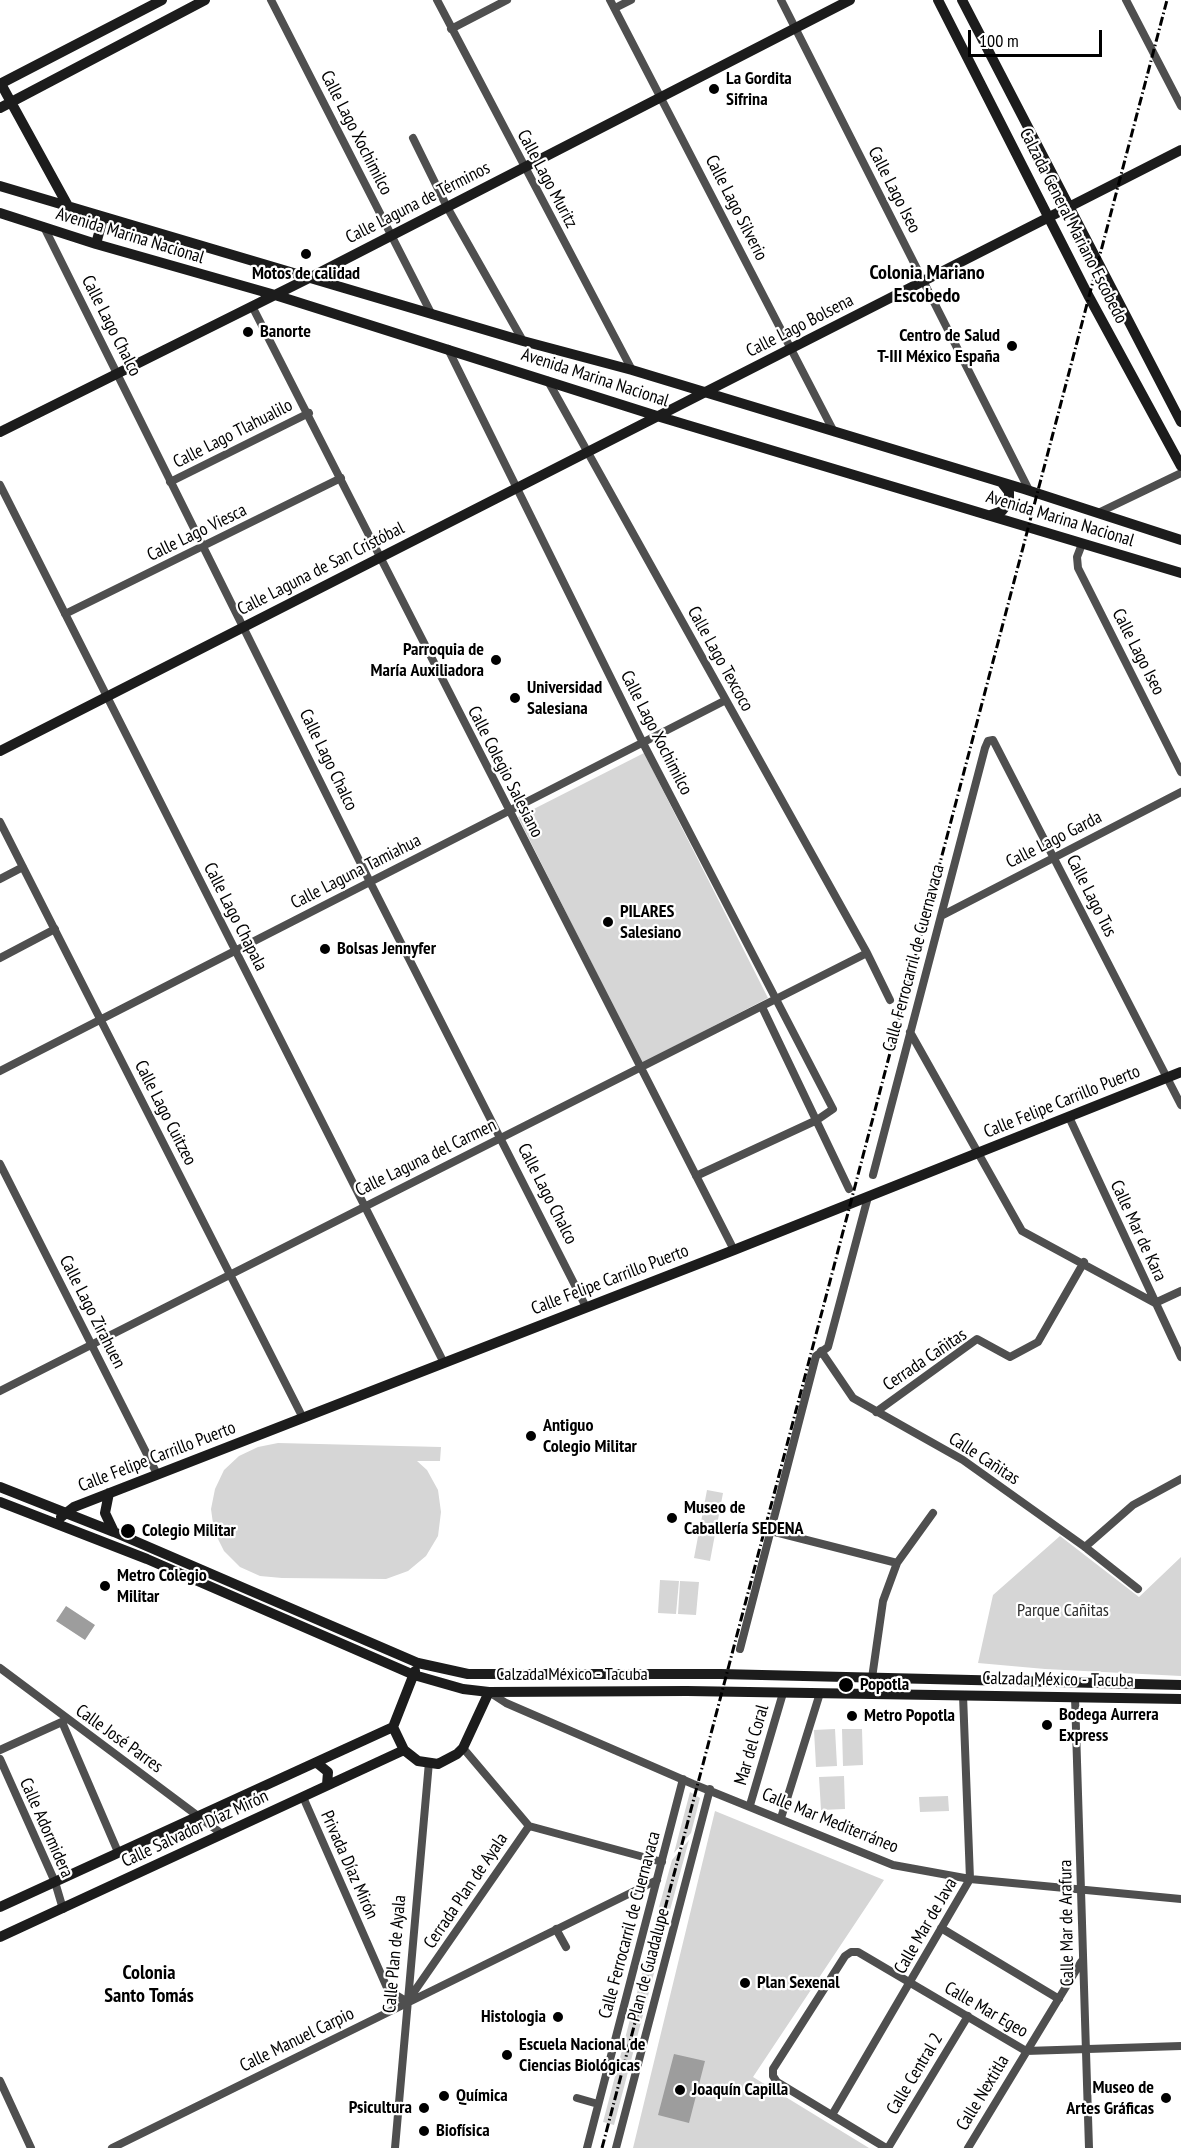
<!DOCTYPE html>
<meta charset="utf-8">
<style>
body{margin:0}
#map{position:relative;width:1181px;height:2148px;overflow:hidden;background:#fff;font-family:"PT Sans Narrow",sans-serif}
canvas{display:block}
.scale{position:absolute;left:968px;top:30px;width:134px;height:27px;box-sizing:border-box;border:3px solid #000;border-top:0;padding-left:8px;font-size:18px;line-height:21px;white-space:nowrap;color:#000;-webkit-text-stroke:4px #fff;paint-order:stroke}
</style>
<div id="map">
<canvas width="1181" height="2148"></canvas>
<div class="scale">100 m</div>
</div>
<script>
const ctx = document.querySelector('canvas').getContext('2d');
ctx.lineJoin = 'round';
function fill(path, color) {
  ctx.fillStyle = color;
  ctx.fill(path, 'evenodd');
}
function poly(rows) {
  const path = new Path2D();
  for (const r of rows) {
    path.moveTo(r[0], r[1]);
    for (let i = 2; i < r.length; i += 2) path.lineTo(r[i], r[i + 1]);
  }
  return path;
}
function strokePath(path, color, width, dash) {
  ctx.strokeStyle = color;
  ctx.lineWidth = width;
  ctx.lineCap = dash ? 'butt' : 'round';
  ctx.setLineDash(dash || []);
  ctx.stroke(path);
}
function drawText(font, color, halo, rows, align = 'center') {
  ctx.font = font + ' "PT Sans Narrow",sans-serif';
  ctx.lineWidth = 4.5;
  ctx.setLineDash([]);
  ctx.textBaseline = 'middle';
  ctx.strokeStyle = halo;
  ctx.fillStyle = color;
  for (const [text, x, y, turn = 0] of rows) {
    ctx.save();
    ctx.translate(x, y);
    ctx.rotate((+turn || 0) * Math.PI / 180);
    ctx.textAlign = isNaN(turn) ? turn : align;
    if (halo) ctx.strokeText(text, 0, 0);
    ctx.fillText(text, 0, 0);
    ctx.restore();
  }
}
const green = poly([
 [644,753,768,998,642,1063,518,817],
 [278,1443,441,1447,440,1461,417,1461,427,1470,438,1490,441,1512,438,1536,426,1556,408,1571,386,1579,282,1578,260,1576,240,1567,224,1551,214,1531,211,1509,215,1489,224,1470,239,1456,258,1447],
 [707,1490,723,1493,717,1525,701,1522],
 [700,1526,716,1529,710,1561,694,1558],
 [1060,1536,1139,1597,1181,1557,1181,1676,1045,1669,978,1663,993,1595],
 [660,1580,679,1581,676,1614,658,1613],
 [680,1581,699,1582,696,1615,678,1614],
 [835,1729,837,1766,816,1767,814,1730],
 [842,1729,862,1729,863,1765,843,1766],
 [844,1776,845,1809,821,1810,819,1777],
 [690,1792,700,1798,691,1833,674,1853],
 [948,1796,949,1811,920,1812,919,1797],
 [715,1811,884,1880,753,2077,869,2148,633,2148],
 [689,1840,669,1914,658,1911,672,1860],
 [657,1917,668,1920,614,2125,603,2122]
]);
const water = poly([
 [66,1606,95,1625,85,1640,56,1621],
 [674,2054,705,2061,689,2123,658,2115]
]);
const street = poly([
 [271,0,431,313],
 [437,0,632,370],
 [610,0,833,430],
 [781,0,1029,490],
 [1126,0,1181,106],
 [615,8,631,0],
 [451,29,507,0],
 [413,138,447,207,523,341],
 [44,227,370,882,586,1307],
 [252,306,734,1250],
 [448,349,643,743,833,1109,817,1120,696,1176],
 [548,381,867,953,890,1000],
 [170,482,309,413],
 [0,485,444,1363],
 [1098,513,1181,473],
 [1082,544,1077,557,1078,568,1181,772],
 [65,614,341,478],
 [0,822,303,1418],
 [0,879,23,867],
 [941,916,1181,792],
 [0,958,55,929],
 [762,1007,849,1189],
 [910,1032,1022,1231,1155,1303],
 [0,1071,726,700],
 [1069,1117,1181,1357],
 [0,1164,157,1474],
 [873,1175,985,748,988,741,993,740,1181,1105],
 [1155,1303,1181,1291],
 [821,1351,853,1398,963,1460,1085,1547,1138,1589],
 [0,1391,867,953],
 [876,1412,977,1339,1010,1357,1038,1342,1084,1262],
 [771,1531,897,1563],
 [1085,1547,1133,1505,1181,1479],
 [740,1649,816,1356,828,1347,868,1197],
 [0,1668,222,1834],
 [872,1678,883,1601,897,1563,933,1513],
 [489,1692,506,1703,693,1784,893,1865,970,1879,1181,1899],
 [1075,1697,1089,2148],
 [62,1722,118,1852],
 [463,1748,529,1826,662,1862],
 [0,1750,64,1721],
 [0,1759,55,1882,63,1909],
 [303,1797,388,1990,407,2002,529,1826],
 [750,1805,783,1693],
 [781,1818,820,1693],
 [941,1928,1059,1999],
 [556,1929,566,1947],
 [0,2081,31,2148],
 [577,2098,598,2104],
 [832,2115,970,1879,963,1695],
 [112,2148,657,1880],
 [395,2148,429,1762],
 [587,2148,683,1779],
 [616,2148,710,1789],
 [886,2148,777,2082,773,2076,773,2069,845,1956,851,1952,858,1952,1026,2051,1181,2046],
 [888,2148,968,2016],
 [968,2148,1081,1962]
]);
const secondary = poly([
 [938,0,1088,295,1181,466],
 [962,0,1181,422],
 [0,84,162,0],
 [1,84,68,206],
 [0,108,205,0],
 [0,186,523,341,632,370,1024,489,1181,540],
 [0,213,96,244,275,295,657,416,1181,573],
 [96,244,103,218],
 [0,432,309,278,850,0],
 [991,515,1002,511,1009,502,1009,492,1002,483],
 [0,751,1181,150],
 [0,1487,114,1532,418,1663,468,1674,720,1674,1181,1685],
 [109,1493,105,1513,114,1532],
 [0,1502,147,1559,414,1675,463,1689,489,1692,687,1691,1181,1699],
 [61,1517,74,1507,734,1250,1181,1072],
 [415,1671,393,1727,404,1750,418,1761,438,1764,457,1754,463,1748,489,1692],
 [317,1763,328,1772,327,1785],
 [0,1907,393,1727],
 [0,1937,404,1750]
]);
const rail = poly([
 [602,2148,1167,0]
]);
const markers = [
 [714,89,6,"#000"],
 [306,254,6,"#000"],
 [248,332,6,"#000"],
 [1012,346,6,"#000"],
 [496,660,6,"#000"],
 [515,698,6,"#000"],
 [608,922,6,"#000"],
 [325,949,6,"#000"],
 [531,1436,6,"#000"],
 [672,1518,6,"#000"],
 [128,1531,8,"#000"],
 [105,1586,6,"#000"],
 [846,1685,8,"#000"],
 [852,1716,6,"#000"],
 [1047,1725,6,"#000"],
 [745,1983,6,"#000"],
 [558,2017,6,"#000"],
 [507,2055,6,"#000"],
 [680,2090,6,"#000"],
 [444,2096,6,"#000"],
 [1166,2098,6,"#000"],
 [424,2108,6,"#000"],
 [424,2131,6,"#000"]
];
const poiNames = [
 ["La Gordita",726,79],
 ["Sifrina",726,100],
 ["Motos de calidad",306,274,"center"],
 ["Banorte",260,332],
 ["Centro de Salud",1000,336,"right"],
 ["T-III México España",1000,357,"right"],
 ["Parroquia de",484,650,"right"],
 ["María Auxiliadora",484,671,"right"],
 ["Universidad",527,688],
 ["Salesiana",527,709],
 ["PILARES",620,912],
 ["Salesiano",620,933],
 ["Bolsas Jennyfer",337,949],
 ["Antiguo",543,1426],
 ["Colegio Militar",543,1447],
 ["Museo de",684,1508],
 ["Caballería SEDENA",684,1529],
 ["Colegio Militar",142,1531],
 ["Metro Colegio",117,1576],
 ["Militar",117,1597],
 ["Popotla",860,1685],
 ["Bodega Aurrera",1059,1715],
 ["Express",1059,1736],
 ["Metro Popotla",864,1716],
 ["Plan Sexenal",757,1983],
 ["Histologia",546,2017,"right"],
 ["Escuela Nacional de",519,2045],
 ["Ciencias Biológicas",519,2066],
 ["Museo de",1154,2088,"right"],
 ["Artes Gráficas",1154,2109,"right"],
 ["Joaquín Capilla",692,2090],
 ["Química",456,2096],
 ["Psicultura",412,2108,"right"],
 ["Biofísica",436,2131]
];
const streetNames = [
 ["Calle Lago Xochimilco",356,133,63],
 ["Calle Lago Muritz",547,179,62],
 ["Calle Lago Iseo",894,190,63],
 ["Calle Laguna de Términos",418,203,-27],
 ["Calle Lago Silverio",736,208,63],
 ["Calzada General Mariano Escobedo",1073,226,63],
 ["Avenida Marina Nacional",130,236,17],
 ["Calle Lago Chalco",111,326,63],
 ["Calle Lago Bolsena",800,326,-27],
 ["Avenida Marina Nacional",595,378,18],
 ["Calle Lago Tlahualilo",233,434,-27],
 ["Avenida Marina Nacional",1060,519,17],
 ["Calle Lago Viesca",197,533,-26],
 ["Calle Laguna de San Cristóbal",321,569,-27],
 ["Calle Lago Iseo",1138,652,63],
 ["Calle Lago Texcoco",720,659,61],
 ["Calle Lago Xochimilco",656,733,63],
 ["Calle Lago Chalco",328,760,64],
 ["Calle Colegio Salesiano",505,772,63],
 ["Calle Lago Garda",1054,840,-27],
 ["Calle Laguna Tamiahua",356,872,-27],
 ["Calle Lago Tus",1091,896,63],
 ["Calle Lago Chapala",235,917,63],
 ["Calle Ferrocarril de Cuernavaca",914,958,-75],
 ["Calle Felipe Carrillo Puerto",1062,1102,-22],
 ["Calle Lago Cuitzeo",165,1113,63],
 ["Calle Laguna del Carmen",426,1158,-26],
 ["Calle Lago Chalco",547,1194,63],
 ["Calle Mar de Kara",1138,1231,65],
 ["Calle Felipe Carrillo Puerto",610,1280,-21],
 ["Calle Lago Zirahuen",92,1312,63],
 ["Cerrada Cañitas",925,1360,-34],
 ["Calle Felipe Carrillo Puerto",157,1457,-21],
 ["Calle Cañitas",984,1459,33],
 ["Calzada México - Tacuba",572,1675],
 ["Calzada México - Tacuba",1058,1680,1],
 ["Calle José Parres",119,1739,36],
 ["Mar del Coral",752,1745,-74],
 ["Calle Mar Mediterráneo",830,1821,22],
 ["Calle Adormidera",46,1828,66],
 ["Calle Salvador Díaz Mirón",195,1829,-25],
 ["Privada Díaz Mirón",349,1865,66],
 ["Cerrada Plan de Ayala",466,1891,-56],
 ["Calle Mar de Arafura",1067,1923,-91],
 ["Calle Ferrocarril de Cuernavaca",630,1925,-75],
 ["Calle Mar de Java",926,1926,-60],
 ["Calle Plan de Ayala",395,1954,-85],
 ["Plan de Guadalupe",649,1965,-75],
 ["Calle Mar Egeo",986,2010,30],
 ["Calle Manuel Carpio",297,2040,-26],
 ["Calle Central 2",915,2074,-59],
 ["Calle Nextitla",983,2093,-59]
];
const parkNames = [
 ["Parque Cañitas",1063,1611]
];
const neighbourhoodNames = [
 ["Colonia Mariano",927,273],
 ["Escobedo",927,296],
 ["Colonia",149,1973],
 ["Santo Tomás",149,1996]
];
fill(green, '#d6d6d6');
fill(water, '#9d9d9d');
strokePath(street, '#4f4f4f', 8);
strokePath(secondary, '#1c1c1c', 10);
strokePath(rail, '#000', 3, [9, 3, 1.5, 3]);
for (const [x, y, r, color] of markers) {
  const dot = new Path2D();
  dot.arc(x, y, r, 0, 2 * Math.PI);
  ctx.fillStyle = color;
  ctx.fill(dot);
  strokePath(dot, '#fff', 2);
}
drawText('bold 18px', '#000', '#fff', poiNames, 'left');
drawText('18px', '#000', '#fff', streetNames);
drawText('18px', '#2d2d2d', '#fff', parkNames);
drawText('bold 20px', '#000', '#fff', neighbourhoodNames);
</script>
